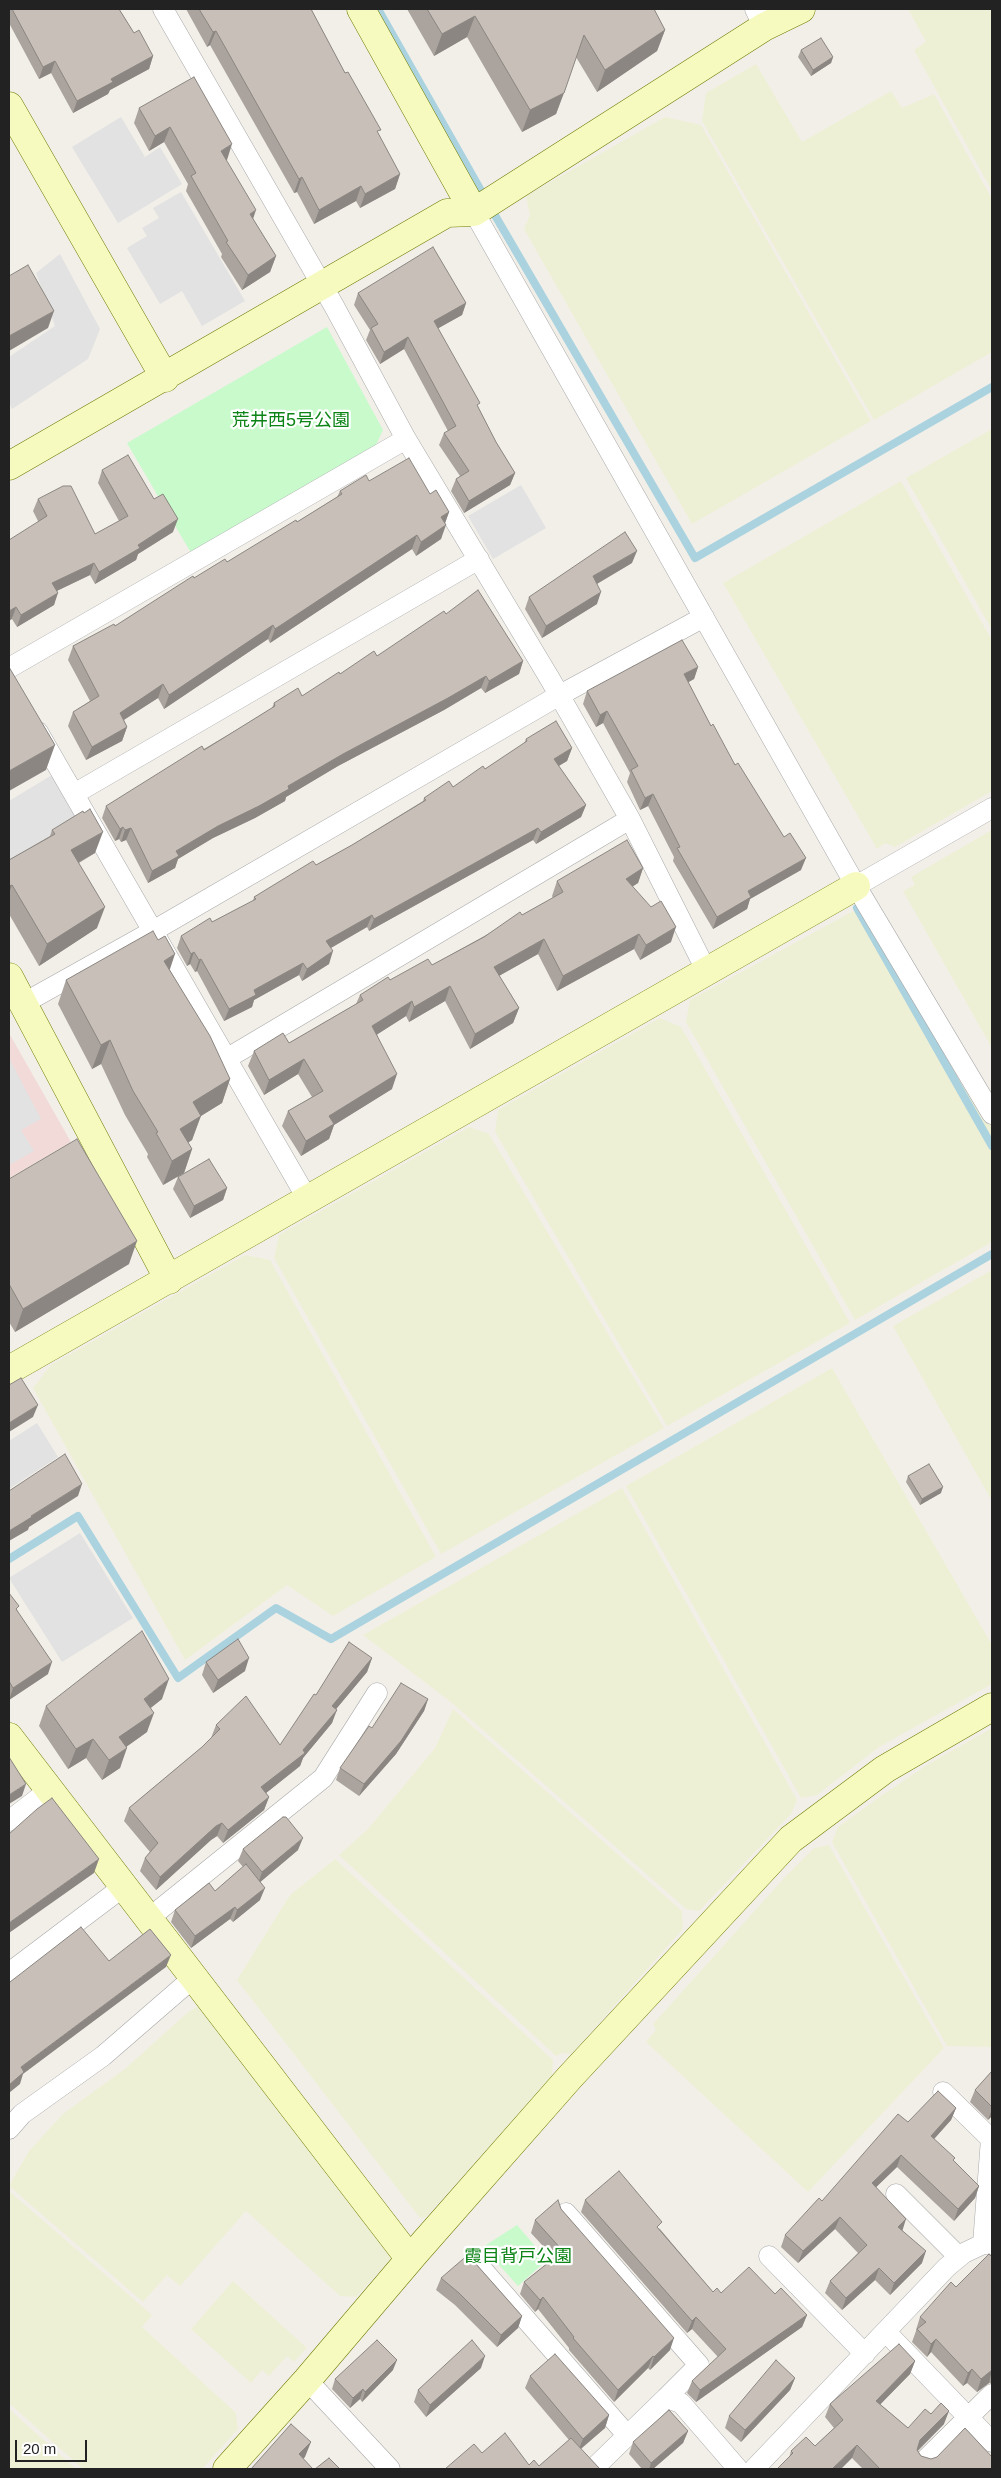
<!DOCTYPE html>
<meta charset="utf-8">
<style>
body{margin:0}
#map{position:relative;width:1001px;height:2478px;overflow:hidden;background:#f2efe9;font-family:Helvetica,sans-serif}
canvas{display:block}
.frame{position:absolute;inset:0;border:10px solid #222;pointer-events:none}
.scale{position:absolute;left:15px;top:2440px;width:72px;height:22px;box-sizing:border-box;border:2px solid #222;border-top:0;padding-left:6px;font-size:15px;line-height:18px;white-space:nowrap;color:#222;-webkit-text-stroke:4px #fff;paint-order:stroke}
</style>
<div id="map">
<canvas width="1001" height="2478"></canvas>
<div class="frame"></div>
<div class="scale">20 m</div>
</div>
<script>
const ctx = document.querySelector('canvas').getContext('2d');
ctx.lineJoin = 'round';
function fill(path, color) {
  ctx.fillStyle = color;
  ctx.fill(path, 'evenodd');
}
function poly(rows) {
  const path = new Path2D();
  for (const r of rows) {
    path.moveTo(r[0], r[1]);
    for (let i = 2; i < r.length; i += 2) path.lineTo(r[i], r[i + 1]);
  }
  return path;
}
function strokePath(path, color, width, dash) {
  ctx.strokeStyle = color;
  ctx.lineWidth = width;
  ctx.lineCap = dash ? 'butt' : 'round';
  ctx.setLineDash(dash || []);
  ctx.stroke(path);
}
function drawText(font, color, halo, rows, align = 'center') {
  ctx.font = font + ' Helvetica,"Noto Sans JP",sans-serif';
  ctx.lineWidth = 4.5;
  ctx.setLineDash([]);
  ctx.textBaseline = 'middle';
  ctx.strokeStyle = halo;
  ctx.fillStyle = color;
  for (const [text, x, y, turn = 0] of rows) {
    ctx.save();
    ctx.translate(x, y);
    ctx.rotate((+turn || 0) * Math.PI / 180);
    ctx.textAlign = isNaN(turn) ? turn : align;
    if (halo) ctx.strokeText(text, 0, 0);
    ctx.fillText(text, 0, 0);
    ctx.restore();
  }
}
const commercial = poly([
 [9,1033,71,1142,9,1178]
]);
const farmland = poly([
 [908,9,992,9,992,191,914,50,926,42],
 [756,64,802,142,891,91,902,108,934,94,992,199,992,352,874,420,702,121,706,93],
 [665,117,701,125,871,421,692,524,524,229,530,215,526,196],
 [992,429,992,630,906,478],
 [901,481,992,640,992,791,895,847,885,843,877,849,723,583],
 [992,830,992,1048,903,891,915,885,911,877],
 [859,908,992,1119,992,1242,855,1320,686,1022,690,1000],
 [660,1018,681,1027,850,1323,667,1426,495,1132,498,1110],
 [469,1127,489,1134,664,1428,441,1554,274,1258,279,1235],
 [245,1255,270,1260,436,1557,333,1616,287,1585,185,1660,33,1388,51,1365],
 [992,1270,992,1501,893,1326],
 [832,1368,992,1645,992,1684,879,1747,817,1795,801,1798,626,1486],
 [622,1488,797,1800,791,1814,699,1911,686,1909,452,1703,363,1635],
 [453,1709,682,1911,683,1929,571,2054,563,2053,556,2056,339,1855,368,1829,435,1748],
 [992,1728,992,2047,947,2046,832,1842,838,1827,881,1796,927,1765],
 [829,1845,944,2048,808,2192,646,2042,656,2030,653,2024,785,1877,814,1848],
 [335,1859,553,2060,552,2076,426,2217,420,2218,237,1980,290,1895],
 [211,1998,396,2242,391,2259,356,2297,340,2296,246,2211,180,2286,167,2275,143,2302,9,2186,29,2151,63,2114,126,2068,187,2013],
 [9,2191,152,2315,142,2327,236,2413,238,2429,202,2469,83,2469,9,2403],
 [233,2281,307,2348,294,2362,287,2356,269,2376,262,2370,251,2383,191,2329],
 [9,2409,76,2469,9,2469]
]);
const park = poly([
 [327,327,383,430,375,447,191,553,127,443],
 [517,2225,547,2260,518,2286,483,2247]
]);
const parking = poly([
 [121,117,145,157,160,147,182,184,118,223,72,147],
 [181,192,245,301,202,326,182,291,160,304,127,248,147,236,142,228,159,218,153,208],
 [60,254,100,329,88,359,12,409,9,402,9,357,55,326,36,273],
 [521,485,546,528,493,559,468,516],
 [52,775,81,823,9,866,9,801],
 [9,1058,41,1119,21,1130,34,1151,9,1165],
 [37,1423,58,1457,9,1489,9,1441],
 [80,1533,133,1618,62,1662,9,1578]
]);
const stream = poly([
 [378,9,496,217,695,558,992,387],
 [857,908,992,1146],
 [9,1559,78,1516,178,1678,276,1608,331,1639,992,1254]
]);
const street = poly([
 [163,9,334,306,406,439],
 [755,9,764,27],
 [474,212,856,886,992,1114],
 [9,668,406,439,550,679,630,819,707,972],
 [38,732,308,1200],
 [74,794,479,559],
 [856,886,992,808],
 [24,1003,153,931,558,696,704,617],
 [226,1059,630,819],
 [9,1821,49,1790],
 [148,1919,323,1778,377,1693],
 [9,1973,123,1887],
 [943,2092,991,2139,983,2244],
 [9,2129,22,2114,103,2056,193,1978],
 [896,2194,959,2257],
 [566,2213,699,2365,666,2398],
 [769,2256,865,2354],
 [481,2268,627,2435],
 [886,2332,992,2442],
 [307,2380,390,2469],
 [924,2461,992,2394],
 [596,2466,666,2398,681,2403,738,2469],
 [754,2469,947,2267,964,2253,983,2244,992,2244]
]);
const secondary = poly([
 [361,9,474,212],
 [9,106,165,378],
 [9,466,447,213,474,212,764,27,801,9],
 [9,977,169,1280],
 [9,1370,856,886],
 [9,1737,410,2259],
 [227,2469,307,2380,415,2253,570,2077,791,1839,885,1769,992,1707]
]);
const wall = poly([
 [9,9,119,9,134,33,153,56,149,69,110,90,108,94,73,113,51,73,39,79,9,23],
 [186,9,311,9,345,73,400,174,395,189,360,208,356,201,314,224,297,192,294,193,210,45,207,47],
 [407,9,654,9,665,30,657,51,597,92,576,57,556,114,522,132,467,37,434,56],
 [801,50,833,57,831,63,811,76,798,57],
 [139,108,227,160,226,160,253,219,276,256,270,272,242,290,221,257,222,254,186,191,188,184,164,142,149,151,134,123],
 [358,293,466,303,462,315,438,328,496,442,515,473,510,485,464,513,451,491,456,479,460,476,439,445,444,433,448,431,404,349,380,364,366,340,370,330,354,305],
 [102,470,173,532,138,554,136,560,95,584,90,575,57,591,54,605,17,627,12,619,38,521,33,511,38,499,95,534,119,521,98,483],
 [369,481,430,494,449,512,445,523,441,539,416,556,412,549,270,643,268,639,164,709,158,698,124,720,127,727,122,741,86,760,68,726,73,712,90,701,68,660,73,646,115,626,194,578,227,562,297,522,337,497,340,491],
 [632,563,597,584,597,604,542,638,525,609,529,597],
 [446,614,523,661,519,674,485,693,481,688,444,710,338,766,286,797,285,801,255,818,213,838,178,859,175,868,148,883,126,840,121,842,119,839,115,841,102,818,106,806,238,729,272,708,274,703,302,696,340,674,377,656],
 [698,667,694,679,688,682,711,726,801,870,750,899,747,909,713,929,673,861,674,857,648,806,640,810,627,782,630,773,603,723,596,727,583,704,587,691],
 [526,739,572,748,567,761,558,766,586,805,581,817,536,844,533,840,369,931,367,927,331,948,329,964,302,981,299,975,254,1000,252,1007,224,1021,197,971,195,972,190,964,187,966,177,948,181,936,212,922,253,901,254,897,316,865,352,845,423,801,424,798,453,787,485,769,524,744],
 [52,830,95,853,79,863,97,928,39,966,9,914,9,860,50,836],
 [643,868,638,883,632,887,671,942,640,960,634,949,557,991,538,954,499,976,519,1008,513,1023,470,1049,445,1001,409,1022,406,1016,377,1034,392,1089,334,1125,329,1139,301,1156,282,1126,288,1111,312,1097,298,1074,264,1095,248,1066,254,1051,289,1043,356,1004,360,995,390,980,432,965,522,915,553,898,552,896,557,881],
 [170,970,230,1079,222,1103,200,1116,192,1140,188,1143,192,1149,184,1173,163,1185,147,1157,148,1154,125,1115,101,1064,92,1069,58,1004,66,980],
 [178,1177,227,1188,223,1200,190,1218,173,1189],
 [9,1179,129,1264,15,1332,9,1322],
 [908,1476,941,1493,920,1505,906,1482],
 [9,1593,48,1674,9,1700],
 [372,1658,367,1672,336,1709,332,1723,303,1758,300,1766,266,1793,269,1797,264,1810,223,1843,217,1836,211,1840,156,1890,140,1871,145,1858,150,1852,124,1821,129,1808,202,1747,211,1738,216,1725,280,1745,316,1695],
 [206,1662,245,1671,213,1693,202,1675],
 [162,1699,151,1708,147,1732,126,1747,120,1768,102,1780,86,1758,68,1769,39,1726,46,1706],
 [428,1699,424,1711,396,1754,359,1796,336,1780,340,1768,372,1728],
 [243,1849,298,1850,260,1882,260,1900,233,1922,230,1919,191,1948,171,1922,175,1910,215,1891,243,1867,238,1861],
 [992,2071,992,2116,988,2120,970,2102,975,2090],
 [956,2108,951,2120,934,2139,954,2161,979,2186,975,2198,954,2221,897,2167,876,2187,922,2263,890,2295,875,2280,842,2310,825,2293,830,2281,858,2253,835,2229,798,2263,781,2247,785,2235,908,2122],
 [585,2200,660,2229,713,2292,721,2293,775,2294,807,2315,802,2327,696,2402,687,2393,692,2381,718,2357,692,2329,687,2333,581,2212],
 [561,2209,670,2350,650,2370,648,2368,614,2402,569,2350,569,2348,538,2309,535,2312,520,2294,524,2282,554,2258,531,2233,535,2220],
 [992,2257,992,2384,989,2383,977,2392,967,2383,963,2386,931,2352,927,2357,912,2342,916,2331,916,2330,920,2317],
 [476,2264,522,2316,518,2328,497,2347,455,2305,436,2290,441,2278],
 [915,2361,910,2374,880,2404,908,2428,944,2424,918,2451,921,2456,931,2459,992,2469,863,2469,852,2458,789,2458,791,2451,815,2446,834,2428,825,2417,830,2404],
 [481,2368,426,2417,414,2402,418,2390],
 [393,2370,362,2402,360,2399,350,2408,332,2389,335,2379],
 [530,2376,609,2415,605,2428,581,2449,600,2469,445,2469,482,2453,529,2465,539,2466,569,2440,525,2388],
 [795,2378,790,2390,741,2442,725,2428,729,2416],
 [688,2431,683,2443,653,2469,642,2469,629,2454,633,2442]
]);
const shadedWall = poly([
 [475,16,467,37,434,56,442,34],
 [665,30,657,51,597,92,605,70],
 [216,31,210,45,207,47,213,32],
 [153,56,149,69,110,90,108,94,73,113,77,101,111,79],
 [833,57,831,63,811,76,813,70],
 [55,61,51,73,39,79,43,67],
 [564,93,556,114,522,132,530,110],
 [170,127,164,142,149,151,155,136],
 [232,144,227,160,215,166,221,151],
 [400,174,395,189,360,208,365,194],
 [302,177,297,192,294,193,299,179],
 [361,186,356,201,314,224,319,210],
 [256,210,251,225,250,214],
 [276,256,270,272,242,290,248,275],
 [466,303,462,315,430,333,434,321],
 [54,311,48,328,9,351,9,336],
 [408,337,404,349,380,364,384,352],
 [515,473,510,485,464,513,469,501],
 [449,512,444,526,441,517],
 [178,519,173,532,138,554,136,560,95,584,99,572,138,545],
 [446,525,441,539,416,556,421,542],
 [417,535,412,549,270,643,275,629],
 [637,551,632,563,588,589,593,576],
 [94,563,90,575,48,595,52,583],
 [601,592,597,604,542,638,546,626],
 [58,593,54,605,17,627,21,615],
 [16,607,12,619,9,621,9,611],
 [273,625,268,639,164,709,169,695],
 [523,661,519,674,485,693,489,681],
 [698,667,694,679,680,687,684,674],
 [486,676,481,688,444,710,338,766,286,797,285,801,255,818,213,838,178,859,175,868,148,883,152,871,176,851,218,826,343,754],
 [163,684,158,698,114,726,120,713],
 [607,711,603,723,596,727,600,715],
 [127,727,122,741,86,760,92,747],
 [55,745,46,770,9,791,9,771],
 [572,748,567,761,549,772,554,759],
 [653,794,648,806,640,810,645,798],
 [586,805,581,817,536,844,541,832],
 [123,827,119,839,115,841,120,829],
 [131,828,126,840,121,842,125,830],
 [538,828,533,840,369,931,374,919],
 [103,832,95,853,63,871,71,850],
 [806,858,801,870,750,899,747,909,713,929,717,917,748,891],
 [643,868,638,883,620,894,626,879],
 [12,885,9,893,9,886],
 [105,907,97,928,39,966,47,944],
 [372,915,367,927,322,953,326,941],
 [676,927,671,942,640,960,646,945],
 [639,934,634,949,557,991,563,976],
 [544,939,538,954,488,982,494,967],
 [333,951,329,964,302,981,307,969],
 [194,952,190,964,187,966,191,954],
 [175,954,167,978,164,961],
 [201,959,197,971,195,972,199,960],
 [303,963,299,975,254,1000,252,1007,224,1021,229,1009,254,990],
 [450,986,445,1001,409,1022,414,1007],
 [412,1001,406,1016,367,1041,372,1026],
 [519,1008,513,1023,470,1049,475,1034],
 [110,1040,101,1064,92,1069,101,1045],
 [304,1059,298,1074,264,1095,269,1080],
 [397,1074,392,1089,334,1125,329,1139,301,1156,306,1141,329,1116],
 [230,1079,222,1103,185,1126,193,1102],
 [201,1116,192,1140,172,1153,180,1129],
 [192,1149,184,1173,163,1185,172,1161],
 [227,1188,223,1200,190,1218,194,1206],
 [137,1241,129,1264,15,1332,23,1309],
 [38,1405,33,1417,9,1432,9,1423],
 [82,1484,78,1496,29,1527,28,1530,9,1541,9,1531,31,1516],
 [943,1487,941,1493,920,1505,922,1499],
 [249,1658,245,1671,213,1693,218,1680],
 [372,1658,367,1672,327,1720,332,1706],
 [52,1662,48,1674,9,1700,13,1688],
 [169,1679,162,1699,137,1718,144,1699],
 [428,1699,424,1711,396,1754,359,1796,364,1784],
 [337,1710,332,1723,303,1758,300,1766,256,1801,261,1787,303,1750],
 [154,1713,147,1732,112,1757,119,1737],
 [93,1739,86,1758,68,1769,76,1749],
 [127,1748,120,1768,102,1780,109,1760],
 [26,1784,22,1796,9,1804,9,1795],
 [269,1797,264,1810,223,1843,228,1830],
 [222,1823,217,1836,211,1840,156,1890,160,1877,216,1826],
 [303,1838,298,1850,258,1884,262,1872],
 [99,1859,94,1873,9,1933,9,1923],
 [265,1888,260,1900,233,1922,237,1910],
 [235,1907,230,1919,191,1948,195,1936],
 [171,1955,166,1967,23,2074,20,2084,9,2093,9,2085,21,2067],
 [956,2108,951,2120,926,2148,931,2136],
 [992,2109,992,2116,988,2120],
 [901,2155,897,2167,868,2195,872,2183],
 [979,2186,975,2198,954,2221,958,2209],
 [840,2217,835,2229,798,2263,803,2251],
 [906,2219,902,2232,898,2227],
 [926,2251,922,2263,890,2295,894,2283],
 [879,2268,875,2280,842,2310,846,2298],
 [543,2297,538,2309,535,2312,540,2300],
 [807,2315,802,2327,696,2402,700,2390],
 [522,2316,518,2328,497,2347,501,2335],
 [696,2317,692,2329,687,2333,692,2321],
 [674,2338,670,2350,650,2370,654,2357],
 [936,2339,931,2352,927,2357,931,2344],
 [485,2356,481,2368,426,2417,430,2405],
 [653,2356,648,2368,614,2402,618,2390],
 [397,2360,393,2370,362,2402,365,2392],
 [915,2361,910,2374,871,2414,876,2401],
 [972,2369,967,2383,963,2386,968,2373],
 [992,2370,989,2383,977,2392,981,2379],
 [795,2378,790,2390,741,2442,745,2430],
 [363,2389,360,2399,350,2408,353,2398],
 [949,2411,944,2424,915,2453,920,2440],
 [609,2415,605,2428,578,2451,583,2439],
 [688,2431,683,2443,653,2469,649,2469,651,2463],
 [311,2442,305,2457,294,2469,299,2454],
 [857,2445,852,2458,841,2469,832,2469]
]);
const building = poly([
 [12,9,119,9,134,33,139,30,153,56,111,79,113,82,77,101,55,61,43,67,12,9],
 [199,9,311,9,345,73,348,72,381,130,377,131,400,174,365,194,361,186,319,210,302,177,299,179,216,31,213,32,199,9],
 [427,9,654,9,665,30,605,70,584,35,564,93,530,110,475,16,442,34,427,9],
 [821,38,833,57,813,70,801,50,821,38],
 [194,77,232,144,221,151,256,210,250,214,276,256,248,275,226,242,228,241,191,176,196,173,170,127,155,136,139,108,194,77],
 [433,247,466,303,434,321,480,403,477,405,496,442,515,473,469,501,456,479,469,471,444,433,456,426,408,337,384,352,371,328,378,324,358,293,433,247],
 [28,265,54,311,9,336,9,276,28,265],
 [128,455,154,499,163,494,178,519,138,545,140,548,99,572,94,563,52,583,58,593,21,615,16,607,9,611,9,540,47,516,38,499,63,486,71,486,95,534,128,516,102,470,128,455],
 [409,458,430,494,436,490,449,512,441,517,446,525,421,542,417,535,275,629,273,625,169,695,163,684,120,713,127,727,92,747,73,712,99,696,73,646,114,624,115,626,193,576,194,578,225,559,227,562,296,520,297,522,342,494,340,491,366,475,369,481,409,458],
 [625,532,637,551,593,576,601,592,546,626,529,597,625,532],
 [478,590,523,661,489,681,486,676,448,698,343,754,288,786,289,789,259,806,218,826,176,851,179,856,152,871,131,828,125,830,123,827,120,829,106,806,202,746,204,750,238,729,275,706,274,703,298,688,302,696,339,672,340,674,374,651,377,656,444,611,446,614,478,590],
 [682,640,698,667,684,674,711,726,713,724,735,765,738,763,784,837,790,833,806,858,748,891,751,897,717,917,677,848,680,847,653,794,645,798,631,770,638,766,607,711,600,715,587,691,682,640],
 [9,667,55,745,9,771,9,667],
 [556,721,572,748,554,759,586,805,541,832,538,828,374,919,372,915,326,941,333,951,307,969,303,963,254,990,256,995,229,1009,201,959,199,960,194,952,191,954,181,936,210,918,212,922,256,899,254,897,313,861,316,865,352,845,426,800,424,798,449,781,453,787,483,766,485,769,527,741,526,739,556,721],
 [90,809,103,832,71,850,105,907,47,944,12,885,9,886,9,860,55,834,52,830,83,811,84,813,90,809],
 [627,840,643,868,626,879,651,907,661,901,676,927,646,945,639,934,563,976,544,939,494,967,519,1008,475,1034,450,986,414,1007,412,1001,372,1026,397,1074,329,1116,334,1124,306,1141,288,1111,323,1091,304,1059,269,1080,254,1051,283,1033,289,1043,363,1000,360,995,388,977,390,980,428,959,432,965,484,937,520,912,522,915,563,892,557,881,627,840],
 [153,931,158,940,165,936,175,954,164,961,210,1036,230,1079,193,1102,201,1116,180,1129,192,1149,172,1161,156,1133,158,1132,133,1091,110,1040,101,1045,66,980,153,931],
 [77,1139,137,1241,23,1309,9,1284,9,1179,77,1139],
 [209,1159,227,1188,194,1206,178,1177,209,1159],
 [21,1378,38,1405,9,1423,9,1385,21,1378],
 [65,1454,82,1484,31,1516,32,1517,9,1531,9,1491,65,1454],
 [929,1464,943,1487,922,1499,908,1476,929,1464],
 [9,1593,19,1606,16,1609,52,1662,13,1688,9,1681,9,1593],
 [142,1631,169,1679,144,1699,154,1713,119,1737,127,1748,109,1760,93,1739,76,1749,46,1706,142,1631],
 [238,1639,249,1658,218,1680,206,1662,238,1639],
 [349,1642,372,1658,332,1706,337,1710,303,1750,305,1753,261,1787,269,1797,228,1830,222,1823,216,1826,160,1877,145,1858,158,1843,129,1808,202,1747,220,1729,216,1725,246,1696,280,1745,314,1694,316,1695,349,1642],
 [401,1683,428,1699,401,1741,364,1784,340,1768,369,1726,372,1728,401,1683],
 [9,1757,26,1784,9,1795,9,1757],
 [52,1798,99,1859,9,1923,9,1834,37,1809,52,1798],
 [283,1817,286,1817,303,1838,262,1872,243,1849,283,1817],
 [246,1864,265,1888,237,1910,235,1907,195,1936,175,1910,209,1883,215,1891,246,1864],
 [81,1927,109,1961,150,1929,171,1955,21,2067,24,2072,9,2085,9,1980,10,1982,81,1927],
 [992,2071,992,2107,975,2090,992,2071],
 [938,2091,956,2108,931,2136,955,2158,953,2160,979,2186,958,2209,901,2155,872,2183,906,2219,898,2227,926,2251,894,2283,879,2268,846,2298,830,2281,867,2245,840,2217,803,2251,785,2235,819,2198,822,2201,898,2114,908,2122,938,2091],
 [619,2171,662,2222,657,2227,713,2292,717,2288,721,2293,749,2267,775,2294,781,2288,807,2315,700,2390,692,2381,726,2349,696,2317,692,2321,585,2200,619,2171],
 [558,2200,561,2209,674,2338,654,2357,653,2356,618,2390,573,2338,574,2337,543,2297,540,2300,524,2282,563,2251,535,2220,558,2200],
 [470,2253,476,2264,522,2316,501,2335,459,2293,441,2278,470,2253],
 [989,2254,992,2257,992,2370,981,2379,972,2369,968,2373,936,2339,931,2344,917,2329,926,2322,920,2317,951,2282,956,2287,989,2254],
 [377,2340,397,2360,365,2392,363,2389,353,2398,335,2379,377,2340],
 [472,2340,485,2356,430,2405,418,2390,472,2340],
 [899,2344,915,2361,876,2401,908,2428,925,2409,931,2414,941,2403,949,2411,920,2440,917,2450,921,2456,931,2459,937,2457,965,2428,992,2457,992,2469,880,2469,857,2445,832,2469,777,2469,793,2453,791,2451,806,2437,815,2446,843,2420,830,2404,899,2344],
 [555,2354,609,2415,583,2439,530,2376,555,2354],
 [776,2360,795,2378,745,2430,729,2416,776,2360],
 [669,2410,688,2431,651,2463,633,2442,669,2410],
 [291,2424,311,2442,299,2454,313,2469,251,2469,291,2424],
 [505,2433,529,2465,534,2460,539,2466,571,2438,600,2469,445,2469,474,2444,482,2453,505,2433],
 [329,2458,340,2469,315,2469,329,2458]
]);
const parkNames = [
 ["荒井西5号公園",291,421],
 ["霞目背戸公園",518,2257]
];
fill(commercial, '#f2dad9');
fill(farmland, '#eef0d5');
fill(park, '#c8facc');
fill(parking, '#e2e2e2');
strokePath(stream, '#aad3df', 8);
strokePath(street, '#a9a9a9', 21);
strokePath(secondary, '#707d05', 29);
strokePath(street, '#fff', 20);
strokePath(secondary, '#f7fabf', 28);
fill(wall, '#aba49e');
fill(shadedWall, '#8b8681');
fill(building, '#c7bfb8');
strokePath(building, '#8b8681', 1);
drawText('18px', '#0c8416', '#fff', parkNames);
</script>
